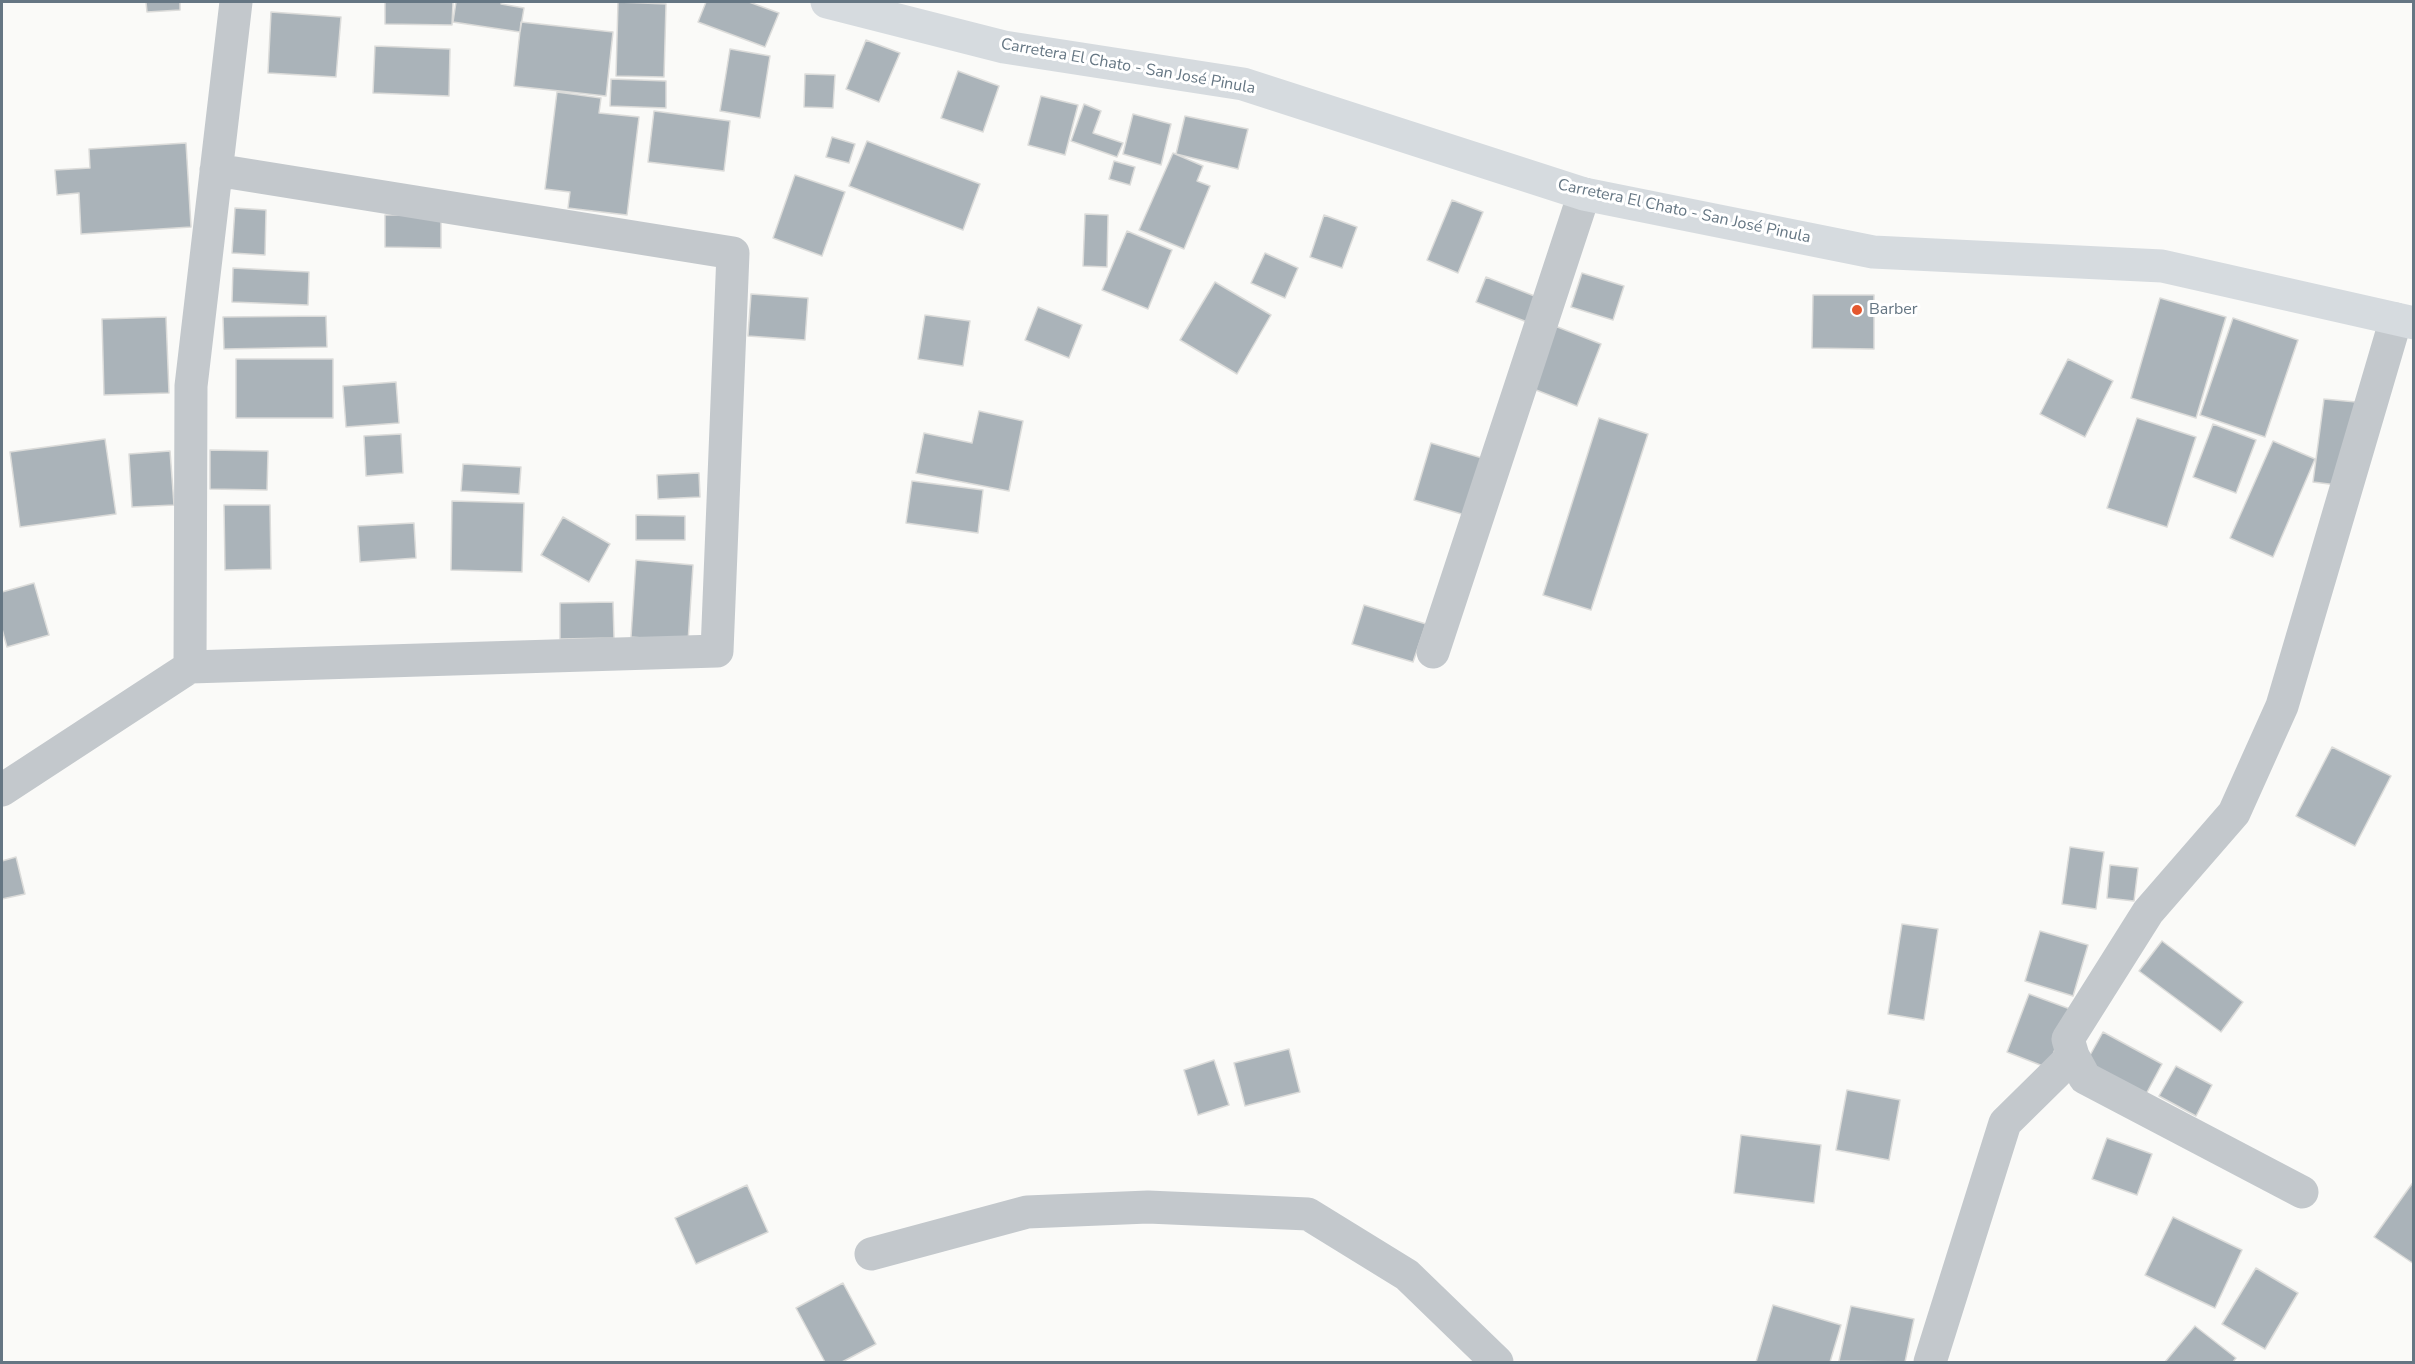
<!DOCTYPE html>
<meta charset="utf-8">
<style>
body{margin:0}
#map{position:relative;width:2415px;height:1364px;overflow:hidden;background:#fafaf8;font-family:"Nunito Sans",sans-serif}
canvas{display:block}
.frame{position:absolute;inset:0;border:3px solid #657683;pointer-events:none}
</style>
<div id="map">
<canvas width="2415" height="1364"></canvas>
<div class="frame"></div>
</div>
<script>
const ctx = document.querySelector('canvas').getContext('2d');
ctx.lineJoin = 'round';
function fill(path, color) {
  ctx.fillStyle = color;
  ctx.fill(path, 'evenodd');
}
function poly(rows) {
  const path = new Path2D();
  for (const r of rows) {
    path.moveTo(r[0], r[1]);
    for (let i = 2; i < r.length; i += 2) path.lineTo(r[i], r[i + 1]);
  }
  return path;
}
function strokePath(path, color, width, dash) {
  ctx.strokeStyle = color;
  ctx.lineWidth = width;
  ctx.lineCap = dash ? 'butt' : 'round';
  ctx.setLineDash(dash || []);
  ctx.stroke(path);
}
function drawText(font, color, halo, rows, align = 'center') {
  ctx.font = font + ' "Nunito Sans",sans-serif';
  ctx.lineWidth = 6;
  ctx.setLineDash([]);
  ctx.textBaseline = 'middle';
  ctx.strokeStyle = halo;
  ctx.fillStyle = color;
  for (const [text, x, y, turn = 0] of rows) {
    ctx.save();
    ctx.translate(x, y);
    ctx.rotate((+turn || 0) * Math.PI / 180);
    ctx.textAlign = isNaN(turn) ? turn : align;
    if (halo) ctx.strokeText(text, 0, 0);
    ctx.fillText(text, 0, 0);
    ctx.restore();
  }
}
const building = poly([
 [146,2,180,2,180,10,147,12,146,2],
 [385,2,453,2,452,25,385,24,385,2],
 [456,2,501,2,501,4,524,8,520,32,453,22,456,2],
 [618,2,666,4,664,77,616,76,618,2],
 [706,2,749,2,779,13,765,47,698,22,706,2],
 [271,12,341,17,336,77,268,73,271,12],
 [521,22,613,32,606,96,514,86,521,22],
 [866,40,900,53,879,102,846,89,866,40],
 [375,46,450,49,449,96,373,93,375,46],
 [730,49,770,56,760,118,720,111,730,49],
 [958,71,999,86,983,132,941,118,958,71],
 [805,74,835,75,833,108,804,107,805,74],
 [611,79,666,81,666,108,610,106,611,79],
 [557,92,601,98,599,113,639,117,627,215,568,208,570,192,545,189,557,92],
 [1041,96,1078,105,1065,155,1028,145,1041,96],
 [1084,104,1101,111,1093,133,1123,143,1117,157,1071,141,1084,104],
 [654,111,730,121,724,171,648,162,654,111],
 [1133,114,1171,124,1161,165,1123,154,1133,114],
 [1185,116,1248,129,1238,169,1176,154,1185,116],
 [832,137,855,144,849,163,826,157,832,137],
 [867,141,980,184,963,230,849,186,867,141],
 [186,143,191,227,81,234,79,193,57,195,55,170,90,168,89,149,186,143],
 [1173,153,1203,166,1197,181,1210,186,1184,249,1139,230,1173,153],
 [1114,161,1135,167,1130,185,1109,179,1114,161],
 [795,175,845,192,822,256,773,238,795,175],
 [1452,200,1483,212,1458,273,1427,260,1452,200],
 [235,208,266,210,265,255,232,253,235,208],
 [1085,214,1108,215,1107,267,1083,266,1085,214],
 [385,215,441,215,441,248,385,247,385,215],
 [1324,215,1357,227,1342,268,1310,257,1324,215],
 [1127,231,1172,250,1148,309,1102,290,1127,231],
 [1265,253,1298,268,1285,298,1251,283,1265,253],
 [233,268,309,272,308,305,232,302,233,268],
 [1582,273,1624,286,1613,320,1571,307,1582,273],
 [1486,277,1537,297,1527,322,1476,302,1486,277],
 [1215,282,1271,315,1237,374,1180,340,1215,282],
 [751,294,808,298,805,340,748,336,751,294],
 [1813,295,1874,295,1874,349,1812,348,1813,295],
 [2160,298,2226,317,2196,418,2131,398,2160,298],
 [1038,307,1082,325,1069,358,1025,340,1038,307],
 [925,315,970,321,963,366,918,359,925,315],
 [326,316,327,347,224,349,223,317,326,316],
 [166,317,169,393,104,395,102,319,166,317],
 [2233,318,2298,340,2265,437,2200,415,2233,318],
 [1555,326,1601,344,1577,406,1531,388,1555,326],
 [236,359,333,359,333,418,236,418,236,359],
 [2068,359,2113,381,2085,437,2040,414,2068,359],
 [396,382,399,423,346,427,343,386,396,382],
 [2324,399,2356,402,2345,486,2313,482,2324,399],
 [979,411,1023,421,1009,491,916,473,924,433,972,443,979,411],
 [1599,418,1648,434,1591,610,1543,595,1599,418],
 [2137,418,2196,437,2167,527,2107,508,2137,418],
 [2213,424,2256,440,2236,493,2193,477,2213,424],
 [401,434,403,473,366,476,364,436,401,434],
 [105,439,116,514,20,527,10,452,105,439],
 [2273,441,2315,459,2273,557,2230,538,2273,441],
 [1431,443,1482,458,1465,515,1414,500,1431,443],
 [210,450,268,451,267,490,210,489,210,450],
 [170,451,174,505,132,507,129,454,170,451],
 [463,464,521,467,519,494,461,491,463,464],
 [699,473,700,497,658,499,657,475,699,473],
 [912,481,983,490,978,533,906,523,912,481],
 [452,501,524,503,522,572,451,570,452,501],
 [224,505,270,505,271,569,225,570,224,505],
 [636,515,685,516,685,540,636,540,636,515],
 [563,517,610,544,589,582,541,555,563,517],
 [414,523,416,558,360,562,358,526,414,523],
 [636,560,693,565,688,642,631,637,636,560],
 [34,583,49,635,7,647,2,629,2,592,34,583],
 [613,602,614,638,560,639,560,603,613,602],
 [1364,605,1426,624,1413,662,1352,644,1364,605],
 [2332,747,2391,776,2355,846,2296,816,2332,747],
 [2070,847,2104,852,2096,909,2062,904,2070,847],
 [16,857,25,894,2,899,2,861,16,857],
 [2110,865,2138,868,2134,901,2107,898,2110,865],
 [1902,924,1938,929,1924,1020,1888,1014,1902,924],
 [2040,931,2088,945,2073,996,2025,981,2040,931],
 [2162,941,2243,1002,2221,1032,2139,971,2162,941],
 [2029,994,2070,1009,2048,1068,2007,1052,2029,994],
 [2103,1032,2162,1064,2145,1096,2085,1064,2103,1032],
 [1289,1049,1300,1092,1245,1106,1234,1063,1289,1049],
 [1214,1060,1229,1105,1198,1115,1184,1070,1214,1060],
 [2176,1066,2212,1085,2196,1116,2159,1096,2176,1066],
 [1847,1090,1900,1100,1889,1160,1836,1150,1847,1090],
 [1741,1135,1821,1145,1814,1203,1734,1193,1741,1135],
 [2107,1138,2152,1154,2137,1195,2092,1179,2107,1138],
 [2414,1181,2414,1264,2374,1237,2414,1181],
 [747,1185,768,1232,696,1264,675,1218,747,1185],
 [2173,1217,2242,1250,2215,1308,2145,1275,2173,1217],
 [2256,1268,2298,1293,2265,1349,2222,1324,2256,1268],
 [843,1283,876,1344,842,1362,825,1362,796,1308,843,1283],
 [1773,1305,1841,1325,1830,1362,1756,1362,1773,1305],
 [1851,1306,1914,1319,1905,1362,1839,1361,1851,1306],
 [2195,1326,2236,1358,2233,1362,2165,1362,2195,1326]
]);
const minor = poly([
 [1433,652,1584,194],
 [190,667,191,386,236,2],
 [2,790,190,667,717,651,733,253,216,170],
 [2302,1192,2085,1078,2073,1056,2068,1039,2148,912,2234,813,2282,706,2396,319],
 [871,1254,1027,1212,1148,1207,1308,1214,1407,1275,1497,1362],
 [1930,1362,2005,1123,2073,1056]
]);
const major = poly([
 [827,2,1004,47,1243,84,1584,194,1873,252,2162,266,2414,323]
]);
const markers = [
 [1857,310,6,"#e4572e"]
];
const streetNames = [
 ["Carretera El Chato - San José Pinula",1128,67,10],
 ["Carretera El Chato - San José Pinula",1684,212,12]
];
const poiNames = [
 ["Barber",1869,310]
];
fill(building, '#aab3b9');
strokePath(building, '#dcdcda', 1.5);
strokePath(minor, '#c3c8cc', 33);
strokePath(major, '#d6dbdf', 33);
for (const [x, y, r, color] of markers) {
  const dot = new Path2D();
  dot.arc(x, y, r, 0, 2 * Math.PI);
  ctx.fillStyle = color;
  ctx.fill(dot);
  strokePath(dot, '#fff', 2);
}
drawText('16px', '#657683', '#fff', streetNames);
drawText('16px', '#657683', '#fff', poiNames, 'left');
</script>
